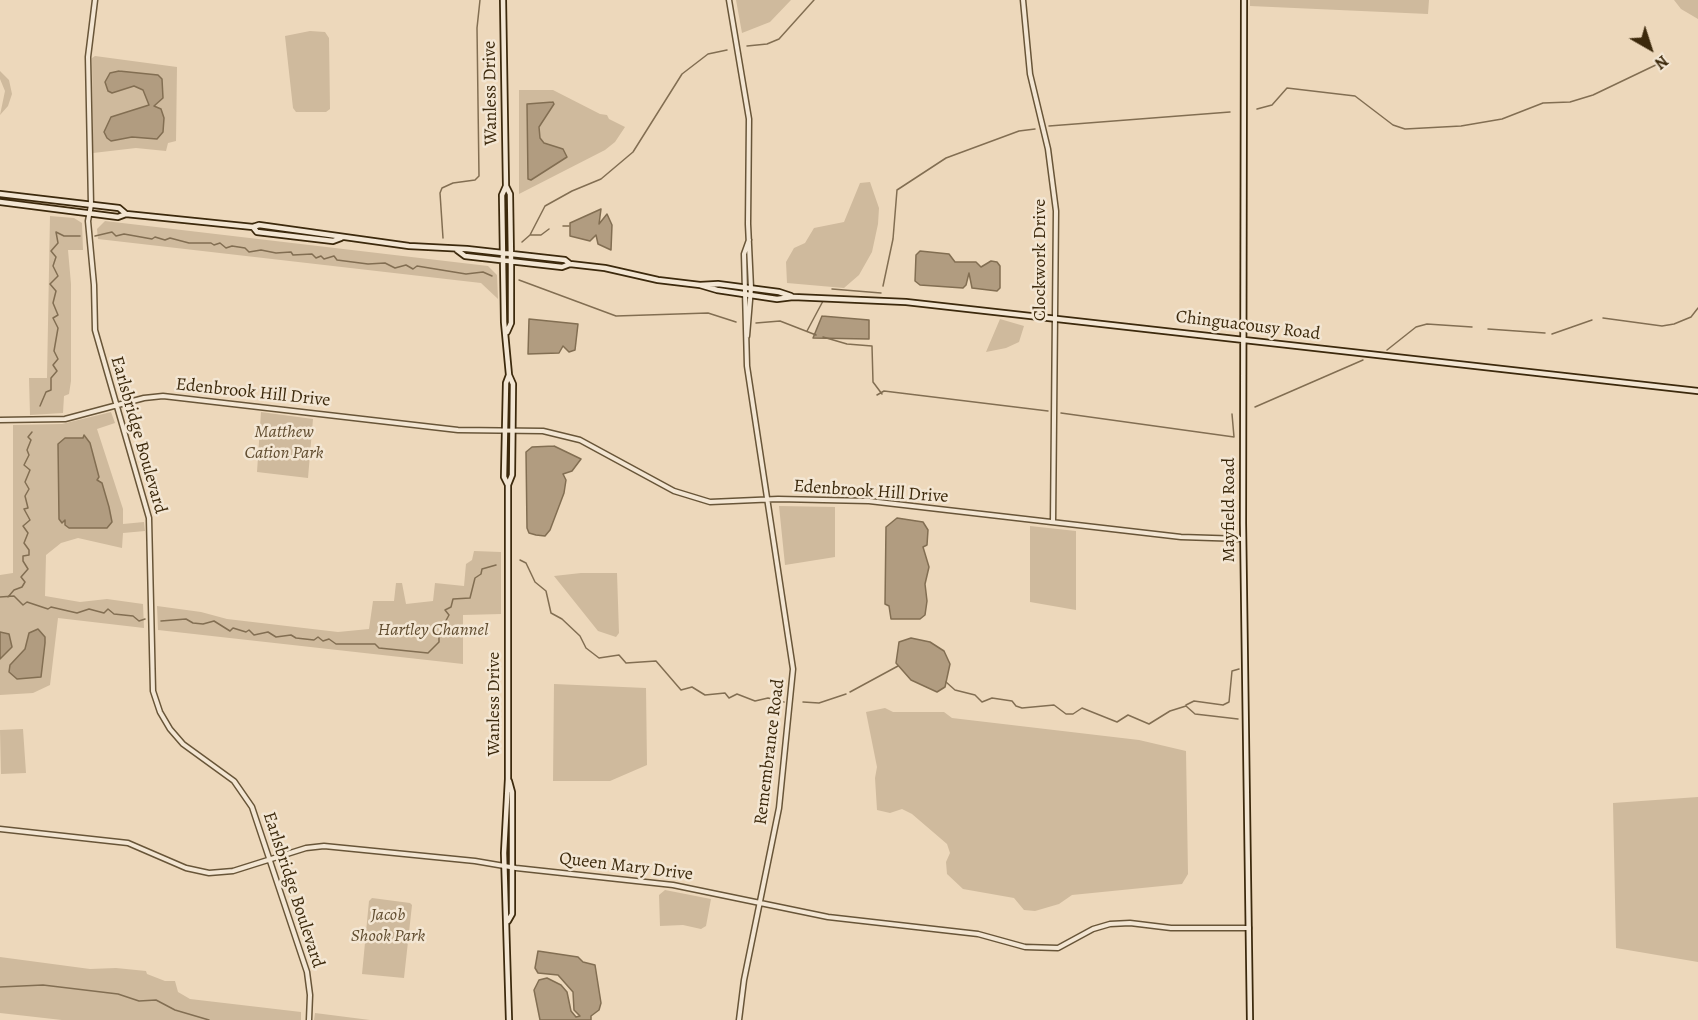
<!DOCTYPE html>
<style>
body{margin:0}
#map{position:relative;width:1698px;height:1020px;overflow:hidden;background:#edd8bb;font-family:Alegreya,serif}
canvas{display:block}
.north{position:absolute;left:1620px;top:18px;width:60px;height:60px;-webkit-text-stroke:4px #f3e6d3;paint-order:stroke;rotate:141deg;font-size:16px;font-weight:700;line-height:24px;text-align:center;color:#3c290c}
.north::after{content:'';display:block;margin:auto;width:21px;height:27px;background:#3c290c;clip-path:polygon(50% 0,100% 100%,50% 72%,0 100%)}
</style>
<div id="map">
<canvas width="1698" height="1020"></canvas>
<div class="north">N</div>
</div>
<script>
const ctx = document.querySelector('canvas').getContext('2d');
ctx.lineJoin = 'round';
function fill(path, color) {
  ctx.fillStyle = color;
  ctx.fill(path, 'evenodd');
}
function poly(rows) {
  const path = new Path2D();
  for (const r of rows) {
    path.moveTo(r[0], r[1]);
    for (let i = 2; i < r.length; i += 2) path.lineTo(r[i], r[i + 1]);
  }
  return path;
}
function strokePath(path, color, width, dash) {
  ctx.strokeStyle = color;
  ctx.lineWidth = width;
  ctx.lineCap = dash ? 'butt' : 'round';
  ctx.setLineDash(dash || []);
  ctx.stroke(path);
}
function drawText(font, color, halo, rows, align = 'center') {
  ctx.font = font + ' Alegreya,serif';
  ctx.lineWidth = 5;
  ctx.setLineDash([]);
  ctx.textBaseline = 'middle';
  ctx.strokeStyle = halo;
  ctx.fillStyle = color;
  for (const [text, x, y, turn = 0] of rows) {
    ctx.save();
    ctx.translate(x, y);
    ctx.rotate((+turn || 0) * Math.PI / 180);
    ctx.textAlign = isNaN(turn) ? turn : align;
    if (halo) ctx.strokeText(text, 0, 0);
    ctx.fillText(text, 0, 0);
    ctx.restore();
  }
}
const green = poly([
 [736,0,791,0,770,22,742,33],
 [1250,0,1429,0,1428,14,1250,6],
 [1674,0,1698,0,1698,19,1681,9],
 [310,31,325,32,329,38,330,109,326,112,296,112,293,108,285,36],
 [95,56,177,67,176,141,168,143,166,151,136,148,93,153,92,58],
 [0,71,9,80,12,94,8,106,0,115,5,91,0,79],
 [519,90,553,90,600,114,607,115,609,119,625,127,615,142,605,150,519,194],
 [870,182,879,208,878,224,872,252,859,275,844,288,787,283,786,262,794,248,805,243,814,228,844,222,860,183],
 [50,216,74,218,82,223,83,250,68,250,71,284,71,381,69,394,64,396,63,413,30,415,29,378,47,378],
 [105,221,488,266,497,275,498,299,481,283,98,239,97,229],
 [1000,319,1024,326,1019,342,1006,348,986,352],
 [111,412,115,423,97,429,123,509,123,524,144,522,145,531,123,533,122,548,78,538,61,543,46,555,45,596,80,602,107,599,143,604,144,628,58,618,50,685,33,693,0,695,0,575,13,573,13,425,62,424],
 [261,412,313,419,308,478,257,472],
 [779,506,835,507,835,557,785,565],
 [1030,526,1076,531,1076,610,1030,602],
 [474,551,501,552,501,614,463,615,463,664,158,630,157,606,201,612,227,619,338,632,369,629,373,601,394,601,396,583,402,583,406,604,433,601,435,583,464,586,466,564,472,560],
 [581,573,617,573,619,633,616,637,598,631,554,576],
 [554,684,646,688,647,765,610,781,553,781],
 [885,708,893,712,944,712,952,718,1139,740,1186,751,1188,874,1182,884,1072,895,1059,904,1035,911,1024,910,1014,898,963,889,947,874,946,862,950,853,947,844,912,814,902,809,890,813,877,810,875,778,877,767,866,712],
 [23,729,26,773,1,774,0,730],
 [1698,797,1698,962,1616,948,1613,803],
 [665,890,711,899,706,926,701,929,683,925,660,926,659,895],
 [372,898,410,903,412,905,404,978,362,974,369,901],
 [0,957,90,969,116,968,146,971,147,974,165,981,175,981,178,992,190,999,301,1012,301,1020,62,1020,0,1013],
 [315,1013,370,1020,314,1020]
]);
const water = poly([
 [119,71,158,75,162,79,163,98,154,106,161,109,164,118,163,132,157,139,132,137,111,141,107,138,104,132,111,117,149,105,143,90,134,86,112,93,108,91,105,82,110,73,119,71],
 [553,102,554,104,539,127,540,138,544,143,563,149,567,157,531,180,528,179,527,104,553,102],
 [601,209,599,224,607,214,612,225,611,250,598,244,596,235,590,241,570,236,570,223,601,209],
 [920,251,949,254,955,262,976,262,981,267,991,261,997,262,1000,266,1000,288,997,291,972,288,969,273,966,285,963,288,920,285,915,281,916,255,920,251],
 [822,316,869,320,869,339,813,338,822,316],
 [529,319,578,324,575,350,569,352,563,346,559,353,528,354,529,319],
 [84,435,90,443,99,477,97,480,102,483,109,507,112,522,107,528,69,528,65,525,65,520,62,523,59,519,58,444,65,438,83,438,84,435],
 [554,446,581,459,572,471,563,474,566,480,564,493,550,530,545,536,536,535,529,533,527,528,526,452,532,447,554,446],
 [897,518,923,522,928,530,927,545,923,547,929,567,925,584,927,601,925,615,920,619,891,619,889,606,885,604,886,527,897,518],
 [38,629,45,637,45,643,41,677,17,679,9,672,10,665,25,649,29,633,38,629],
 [0,632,9,634,12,647,0,659,0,632],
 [911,638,930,642,944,651,950,664,945,687,937,692,911,680,896,663,899,642,911,638],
 [538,951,578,957,583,962,595,965,601,1003,599,1010,591,1016,591,1020,540,1020,534,990,539,980,547,978,561,985,567,992,571,1011,576,1017,580,1016,574,1010,573,992,558,975,538,973,535,968,538,951]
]);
const stream = poly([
 [747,46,767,44,779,39,814,0],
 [1257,109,1272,105,1287,88,1355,96,1393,125,1405,129,1461,126,1502,119,1543,103,1570,102,1593,95,1662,62],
 [1049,126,1230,112],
 [563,226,569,226],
 [531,235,541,235,549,229],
 [95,236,112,232,116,236,124,234,152,239,155,237,165,240,170,238,189,243,211,243,214,245,220,243,226,248,232,246,245,248,249,252,261,250,276,253,291,252,293,255,312,254,316,258,321,256,324,259,334,256,337,260,368,264,385,263,395,268,406,265,413,269,417,266,466,274,483,272,492,276],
 [443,238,440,193,442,188,453,183,475,180,479,176,477,28,480,0],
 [522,242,530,235,545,206,572,191,601,179,633,152,682,74,708,54,727,50],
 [519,280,616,316,708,313,736,322],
 [883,286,893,239,897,190,946,158,1019,131,1035,129],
 [832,289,881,293],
 [1603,318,1662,326,1674,324,1691,317,1698,308],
 [756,323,780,321,816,335],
 [1488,329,1545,333],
 [807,331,823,301],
 [1552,334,1592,320],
 [823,337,847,344,872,346,873,382,882,394],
 [1387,350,1416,327,1427,324,1472,327],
 [877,395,884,391,1048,411],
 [40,406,46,392,51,390,51,378,57,371,53,365,58,359,54,351,58,328,53,318,58,315,53,303,56,291,50,284,58,276,53,266,56,257,51,251,58,243,56,232,64,236,80,236],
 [1255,407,1363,360],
 [1061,413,1234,437,1232,414],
 [520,560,526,563,535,582,546,591,551,613,562,619,580,636,586,648,599,658,619,655,626,663,656,661,681,690,692,687,705,695,725,693,729,698,737,694,755,701,768,698,784,702],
 [0,597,14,596,23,605,27,602,48,609,51,607,77,613,89,609,104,613,108,609,114,614,133,616,139,621,145,619],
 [8,597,14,590,22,587,25,582,21,577,28,569,23,561,23,556,29,555,29,550,24,543,28,533,23,526,30,520,24,509,28,508,25,496,29,489,25,482,30,470,24,465,29,455,27,450,31,440,28,437,32,432],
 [161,621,186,619,193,623,203,624,214,621,230,631,233,628,246,632,249,630,254,635,268,632,276,637,291,635,296,638,314,640,318,637,323,641,329,639,336,644,375,644,379,648,428,653,439,642,439,634,444,631,443,626,449,615,445,610,451,607,453,599,470,598,475,578,481,574,482,569,496,565],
 [946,682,955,690,975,695,982,702,992,698,1012,701,1016,706,1022,708,1054,705,1066,714,1073,714,1082,708,1117,722,1128,715,1149,724,1170,711,1186,706,1195,714,1238,719],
 [850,692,898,666],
 [803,702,819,703,846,694],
 [1186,705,1194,701,1223,705,1229,702,1232,671,1239,669],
 [0,987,43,985,118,994,139,1001,156,1000,175,1010,209,1020]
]);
const tertiary = poly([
 [95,0,88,57,91,205,88,221,94,285,95,330,149,518,153,691,160,712,170,729,183,744,234,781,252,807,307,972,310,995,309,1020],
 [729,0,749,119,748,224,751,288,747,336],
 [1023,0,1030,74,1048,149,1056,211,1053,522],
 [0,420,65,419,144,398,163,396,458,430,543,431,580,440,674,491,710,502,778,499,869,501,1181,537,1243,539],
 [0,829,128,843,186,868,209,873,233,871,306,848,324,846,475,861,516,868,673,885,828,917,978,934,1025,947,1058,948,1093,929,1110,924,1130,923,1171,928,1249,928],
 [739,1020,744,980,779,808,793,669,747,366,744,254,749,240]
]);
const secondary = poly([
 [503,0,506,186,510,194,511,261,511,323,507,332],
 [1244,0,1243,523,1250,1020],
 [506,186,502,195,504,322,509,375,506,383,504,477,508,485],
 [0,194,119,208,126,214],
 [0,202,118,217,126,214,253,227,259,225,409,246,467,249,565,260,570,264],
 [253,227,257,232,333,241,341,238],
 [457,250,465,256,562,267,570,264,605,268,658,280,700,285,718,284,779,292,791,296],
 [700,285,717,290,777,299,793,297,906,302,1698,391],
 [508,921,512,914,512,792,509,781],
 [509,1020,504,853,508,779,508,485,512,475,513,384,509,375]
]);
const streetNames = [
 ["Wanless Drive",491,93,-91],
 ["Clockwork Drive",1041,260,-90],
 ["Chinguacousy Road",1248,326,7],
 ["Edenbrook Hill Drive",253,393,6],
 ["Earlsbridge Boulevard",138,435,74],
 ["Edenbrook Hill Drive",871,492,4],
 ["Mayfield Road",1230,510,-90],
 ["Wanless Drive",495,704,-90],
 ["Remembrance Road",770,752,-83],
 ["Queen Mary Drive",626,867,7],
 ["Earlsbridge Boulevard",293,890,72]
];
const parkNames = [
 ["Matthew",284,433],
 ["Cation Park",284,454],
 ["Hartley Channel",433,631],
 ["Jacob",388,916],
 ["Shook Park",388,937]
];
fill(green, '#cfba9d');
fill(water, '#b19c80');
strokePath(water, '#826e52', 1.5);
strokePath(stream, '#826e52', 1.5);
strokePath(tertiary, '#685538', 7);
strokePath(secondary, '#3c290c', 8);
strokePath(tertiary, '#f3e6d3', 4);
strokePath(secondary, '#f3e6d3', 4.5);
drawText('18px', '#3c290c', '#f3e6d3', streetNames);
drawText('italic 18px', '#614d30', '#f3e6d3', parkNames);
</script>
